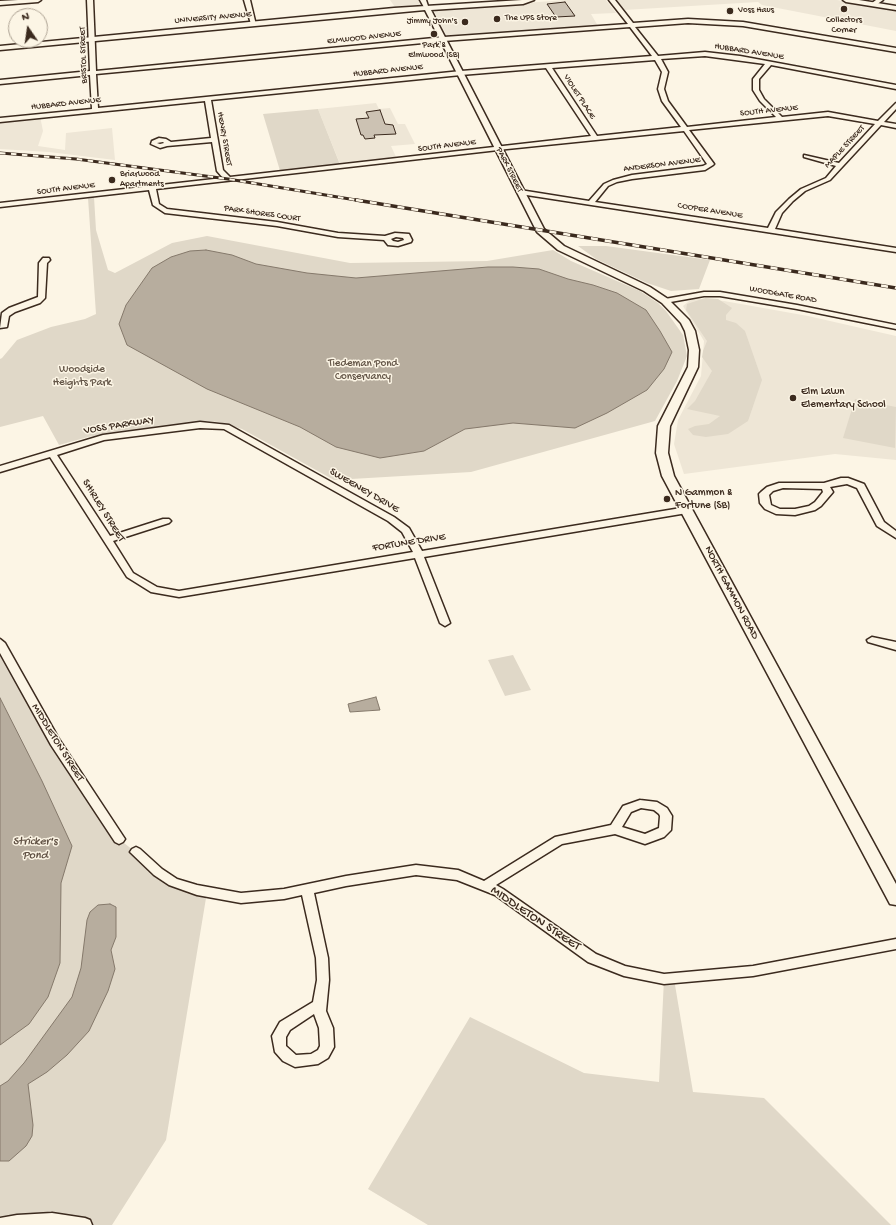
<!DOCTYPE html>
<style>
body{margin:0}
#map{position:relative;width:896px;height:1225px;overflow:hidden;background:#fcf5e5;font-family:"Gochi Hand",sans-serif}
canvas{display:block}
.north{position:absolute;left:8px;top:8px;width:40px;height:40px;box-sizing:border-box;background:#fcf5e5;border:1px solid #afa495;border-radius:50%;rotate:347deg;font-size:11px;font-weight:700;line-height:16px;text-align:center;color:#3b2a1e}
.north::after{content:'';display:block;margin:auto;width:14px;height:18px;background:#3b2a1e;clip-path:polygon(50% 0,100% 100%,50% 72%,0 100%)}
</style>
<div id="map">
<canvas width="896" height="1225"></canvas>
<div class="north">N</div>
</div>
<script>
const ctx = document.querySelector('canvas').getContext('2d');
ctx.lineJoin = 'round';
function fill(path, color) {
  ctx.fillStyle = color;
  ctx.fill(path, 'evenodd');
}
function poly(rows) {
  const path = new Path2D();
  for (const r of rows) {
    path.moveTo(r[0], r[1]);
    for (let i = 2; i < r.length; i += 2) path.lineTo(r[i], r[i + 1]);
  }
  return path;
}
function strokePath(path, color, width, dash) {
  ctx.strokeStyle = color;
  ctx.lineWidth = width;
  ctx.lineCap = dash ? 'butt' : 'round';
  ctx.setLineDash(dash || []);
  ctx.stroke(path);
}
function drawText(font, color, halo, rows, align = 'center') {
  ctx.font = font + ' "Gochi Hand",sans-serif';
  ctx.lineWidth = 3;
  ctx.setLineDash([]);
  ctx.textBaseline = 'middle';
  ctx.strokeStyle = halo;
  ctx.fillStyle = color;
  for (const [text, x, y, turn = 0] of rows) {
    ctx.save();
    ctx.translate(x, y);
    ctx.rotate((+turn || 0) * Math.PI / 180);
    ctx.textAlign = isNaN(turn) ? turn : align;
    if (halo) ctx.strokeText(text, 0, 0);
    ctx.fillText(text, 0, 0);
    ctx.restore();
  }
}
const built = poly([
 [390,0,418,0,420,5,395,7],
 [567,0,606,0,616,13,591,14,598,26,448,36,446,35,434,11,440,9],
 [616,0,837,0,896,11,896,31,762,5,758,2,624,10],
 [376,103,379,109,390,108,398,124,405,124,415,144,391,146,396,157,340,164,318,109],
 [40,116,43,131,38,146,65,150,66,133,112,128,115,160,49,152,0,149,0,120],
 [693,298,724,301,808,316,896,336,896,460,835,454,684,474,674,444,678,420,701,376,704,341,683,306]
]);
const green = poly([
 [318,109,341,167,281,174,263,114],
 [94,197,96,230,108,270,115,273,172,243,207,236,350,263,487,261,553,250,571,261,640,291,658,303,666,311,683,335,687,356,677,381,655,421,471,472,334,480,242,429,219,422,205,421,105,434,88,437,59,445,43,416,0,427,0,359,2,358,17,340,51,327,85,319,96,314,88,198],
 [578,246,606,246,710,260,699,289,671,291,647,283,596,259],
 [705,298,718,299,732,308,726,315,726,320,736,323,745,331,762,380,748,421,728,434,706,437,693,435,688,429,695,426,709,424,720,416,687,409,695,401,712,371,702,357,703,351,707,341,686,310,687,304],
 [855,399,896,407,895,448,843,438],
 [0,643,119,839,143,858,158,872,207,892,166,1140,112,1225,0,1225],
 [513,655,531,690,505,696,488,660],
 [664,979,674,979,693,1092,764,1098,891,1225,428,1225,368,1189,470,1017,584,1073,659,1082]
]);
const water = poly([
 [206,250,232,255,256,264,307,273,356,278,488,267,513,267,539,269,568,279,593,285,617,293,646,310,660,331,672,352,664,369,647,390,607,413,575,428,513,423,465,429,424,451,380,458,336,447,300,427,207,389,127,345,119,324,126,305,152,268,171,257,190,251,206,250],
 [376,697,380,710,350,712,348,704,376,697],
 [0,698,42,781,72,846,61,883,60,963,48,997,29,1024,0,1045,0,698],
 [110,904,116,907,116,937,111,950,115,969,108,991,89,1031,67,1055,47,1072,28,1084,33,1125,32,1136,26,1146,9,1161,0,1161,0,1086,8,1081,24,1063,72,997,81,968,87,920,90,912,98,905,110,904]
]);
const building = poly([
 [565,2,575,16,556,17,547,4,565,2],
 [380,110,385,124,393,125,396,134,374,135,375,138,365,139,363,135,361,135,356,119,369,118,366,112,380,110]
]);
const minor = poly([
 [18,0,41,0,38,2,0,5,0,1,18,0],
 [87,0,93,0,96,71,444,37,628,24,609,0,615,0,633,23,688,19,743,22,896,48,896,52,743,26,688,23,635,27,658,56,705,52,740,56,896,85,896,89,771,65,759,79,759,90,764,99,782,117,828,112,878,121,896,103,896,109,884,122,896,124,896,128,881,125,830,180,805,191,793,201,782,213,775,229,896,248,896,252,520,194,517,192,520,190,589,201,604,184,613,180,632,175,703,166,707,164,684,131,507,149,156,189,159,204,167,209,277,222,338,233,385,236,395,233,409,234,412,240,411,242,398,246,388,245,384,240,338,237,277,226,165,213,153,205,149,190,0,207,0,203,223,178,217,171,212,142,167,146,160,148,151,144,152,141,159,138,166,139,171,142,211,138,205,101,0,122,0,118,92,109,90,75,0,84,0,80,90,71,87,0],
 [630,27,652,56,461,71,98,108,96,74,444,41,630,27],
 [705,56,765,64,753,79,753,90,760,101,776,117,687,127,668,101,664,89,668,72,661,59,705,56],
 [655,60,662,72,658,89,662,101,681,127,597,136,552,68,655,60],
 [546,68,591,136,230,177,223,170,211,100,461,75,546,68],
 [828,116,875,124,839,163,804,155,804,157,836,166,826,178,801,189,789,199,776,212,768,228,595,202,608,186,617,182,632,179,705,170,713,165,714,164,689,130,828,116],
 [163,142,164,143,160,144,157,143,163,142],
 [396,237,403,238,404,240,398,242,393,241,391,239,396,237],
 [244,0,250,0,256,25,251,24,244,0],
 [420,0,426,0,429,9,425,9,420,0],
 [876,0,883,0,876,5,872,5,872,3,876,0],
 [43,258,49,258,50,260,47,263,45,298,40,303,15,312,9,316,7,327,0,328,2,313,9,308,38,297,39,263,43,258],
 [704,292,720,292,797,305,896,325,896,329,797,309,720,296,704,296,665,303,661,301,665,299,704,292],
 [200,422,229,425,394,517,409,528,422,551,687,507,692,510,687,513,424,557,450,623,445,626,440,623,415,558,179,597,151,592,127,577,50,457,0,472,0,466,103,435,200,422],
 [200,428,224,429,388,521,402,532,413,552,179,591,157,587,133,573,113,541,169,523,171,521,169,519,163,519,110,536,57,455,104,440,200,428],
 [841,478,848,478,864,484,884,522,896,531,896,538,877,526,857,488,847,484,830,487,833,492,821,506,815,510,795,515,776,514,765,509,760,503,759,494,761,492,767,487,779,483,824,483,841,478],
 [783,488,822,489,823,492,815,502,809,506,795,509,780,509,771,505,769,495,773,491,783,488],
 [872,637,896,642,896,650,868,642,867,640,872,637],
 [0,639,5,643,59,739,123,836,125,839,123,842,119,844,115,842,51,745,0,653,0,639],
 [640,800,657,802,667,808,672,816,671,830,664,837,645,844,615,834,562,844,496,885,503,889,596,954,625,966,664,974,753,966,896,939,896,949,753,976,664,984,624,976,588,962,495,895,457,880,416,875,346,886,314,893,328,958,329,980,326,1011,333,1028,334,1047,328,1058,318,1064,295,1067,283,1061,275,1052,272,1036,280,1022,313,1002,317,980,316,958,302,895,284,899,241,903,197,895,169,885,154,875,130,852,132,849,136,847,140,849,162,869,177,879,197,885,241,893,284,889,346,876,416,865,458,870,484,881,555,837,611,825,623,806,640,800],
 [641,808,654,810,659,814,660,816,659,828,645,834,622,827,631,812,641,808],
 [314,1014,319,1028,320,1046,318,1050,311,1054,296,1055,286,1046,286,1037,290,1030,314,1014],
 [52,1213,85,1218,90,1220,92,1225,0,1225,0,1218,17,1215,52,1213]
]);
const major = poly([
 [522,0,534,0,523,4,431,10,544,229,564,246,650,287,668,299,689,320,695,331,699,350,698,367,670,426,668,453,674,476,896,884,896,905,890,904,662,476,656,453,658,426,688,367,689,350,685,331,681,323,662,303,644,291,558,250,537,232,425,10,0,50,0,46,394,8,522,0],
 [843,0,859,0,896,6,896,10,846,2,843,0]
]);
const railFar1 = poly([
 [0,153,76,159,228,179,362,201]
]);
const rail = poly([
 [356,200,896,288]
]);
const markers = [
 [844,9,4,"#3b2a1e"],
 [730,11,4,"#3b2a1e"],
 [497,19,4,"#3b2a1e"],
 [465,22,4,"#3b2a1e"],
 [434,34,4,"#3b2a1e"],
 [112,180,4,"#3b2a1e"],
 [793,398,4,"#3b2a1e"],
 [667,499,4,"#3b2a1e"]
];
const farPoinames = [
 ["Voss Haus",738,11],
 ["The UPS Store",505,19],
 ["Collectors",844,21,"center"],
 ["Corner",844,31,"center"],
 ["Jimmy John's",457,22,"right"],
 ["Park &",434,46,"center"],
 ["Elmwood (SB)",434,56,"center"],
 ["Briarwood",120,175],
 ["Apartments",120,185]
];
const farStreetnames = [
 ["UNIVERSITY AVENUE",213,18,-5],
 ["ELMWOOD AVENUE",364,38,-6],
 ["HUBBARD AVENUE",749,52,9],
 ["BRISTOL STREET",84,55,-92],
 ["HUBBARD AVENUE",388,71,-6],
 ["VIOLET PLACE",579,97,57],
 ["HUBBARD AVENUE",66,104,-6],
 ["SOUTH AVENUE",769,111,-6],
 ["HENRY STREET",224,139,80],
 ["SOUTH AVENUE",447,146,-7],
 ["MAPLE STREET",845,147,-47],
 ["ANDERSON AVENUE",662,165,-7],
 ["PARK STREET",509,170,63],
 ["SOUTH AVENUE",66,189,-7],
 ["COOPER AVENUE",710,211,9],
 ["PARK SHORES COURT",262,214,8],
 ["WOODGATE ROAD",783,295,10]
];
const parkNames = [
 ["Tiedeman Pond",363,364],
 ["Conservancy",363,377],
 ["Woodside",82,370],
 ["Heights Park",82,383]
];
const poiNames = [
 ["Elm Lawn",801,392],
 ["Elementary School",801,405],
 ["N Gammon &",675,493],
 ["Fortune (SB)",675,506]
];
const streetNames = [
 ["VOSS PARKWAY",119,426,-9],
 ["SWEENEY DRIVE",364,491,30],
 ["SHIRLEY STREET",103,511,58],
 ["FORTUNE DRIVE",409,543,-9],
 ["NORTH GAMMON ROAD",731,593,62],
 ["MIDDLETON STREET",57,743,58]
];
const waterNames = [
 ["Stricker's",35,842],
 ["Pond",35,856]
];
const nearStreetnames = [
 ["MIDDLETON STREET",535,919,34]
];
fill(built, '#eee6d6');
fill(green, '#e0d8c8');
fill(water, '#b7ad9e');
strokePath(water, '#85796b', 1);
fill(building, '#ccc2b3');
strokePath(building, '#3b2a1e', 1);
strokePath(minor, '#3b2a1e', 3);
strokePath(major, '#3b2a1e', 3);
fill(minor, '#fcf5e5');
fill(major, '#fcf5e5');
strokePath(railFar1, '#3b2a1e', 3);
strokePath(rail, '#3b2a1e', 3.5);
strokePath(railFar1, '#fcf5e5', 2, [5.5]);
strokePath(rail, '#fcf5e5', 2.5, [7]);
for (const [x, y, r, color] of markers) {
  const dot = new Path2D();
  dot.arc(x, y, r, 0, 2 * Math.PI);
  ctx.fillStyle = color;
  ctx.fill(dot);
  strokePath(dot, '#fcf5e5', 1.5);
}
drawText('9px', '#3b2a1e', '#fcf5e5', farPoinames, 'left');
drawText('9px', '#3b2a1e', '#fcf5e5', farStreetnames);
drawText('11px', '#645648', '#fcf5e5', parkNames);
drawText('11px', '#3b2a1e', '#fcf5e5', poiNames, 'left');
drawText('11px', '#3b2a1e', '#fcf5e5', streetNames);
drawText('italic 12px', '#605144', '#fcf5e5', waterNames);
drawText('13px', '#3b2a1e', '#fcf5e5', nearStreetnames);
</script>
